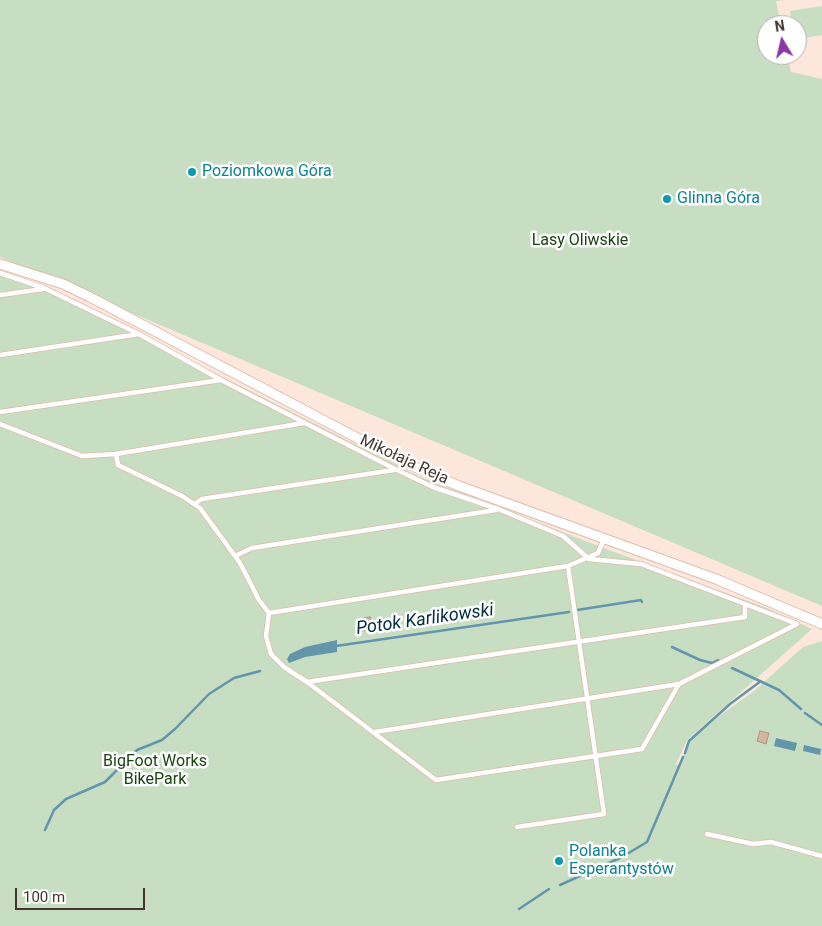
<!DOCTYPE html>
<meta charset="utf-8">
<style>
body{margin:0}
#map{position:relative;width:822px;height:926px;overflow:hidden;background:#fde7dc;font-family:Roboto,sans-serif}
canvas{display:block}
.north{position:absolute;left:757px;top:15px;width:50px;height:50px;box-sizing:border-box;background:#fff;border:1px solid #b4afac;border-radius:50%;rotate:351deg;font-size:14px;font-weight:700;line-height:20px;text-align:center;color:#44362f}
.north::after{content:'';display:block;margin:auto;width:18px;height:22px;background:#8b37a5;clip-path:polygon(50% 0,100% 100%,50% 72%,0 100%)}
.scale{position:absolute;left:15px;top:888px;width:130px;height:22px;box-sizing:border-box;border:2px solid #44362f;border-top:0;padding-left:6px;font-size:15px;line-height:18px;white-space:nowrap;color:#44362f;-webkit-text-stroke:4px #fff;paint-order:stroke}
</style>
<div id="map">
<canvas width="822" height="926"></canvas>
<div class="north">N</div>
<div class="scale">100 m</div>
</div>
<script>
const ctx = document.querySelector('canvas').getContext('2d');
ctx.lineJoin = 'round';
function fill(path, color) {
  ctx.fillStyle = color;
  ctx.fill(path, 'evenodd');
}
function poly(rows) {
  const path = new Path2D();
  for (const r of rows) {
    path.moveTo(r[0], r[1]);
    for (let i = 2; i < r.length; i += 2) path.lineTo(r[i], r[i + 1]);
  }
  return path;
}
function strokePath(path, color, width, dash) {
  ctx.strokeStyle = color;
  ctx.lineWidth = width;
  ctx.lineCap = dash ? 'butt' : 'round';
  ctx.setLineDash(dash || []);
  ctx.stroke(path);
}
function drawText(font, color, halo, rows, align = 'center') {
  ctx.font = font + ' Roboto,sans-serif';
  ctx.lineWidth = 5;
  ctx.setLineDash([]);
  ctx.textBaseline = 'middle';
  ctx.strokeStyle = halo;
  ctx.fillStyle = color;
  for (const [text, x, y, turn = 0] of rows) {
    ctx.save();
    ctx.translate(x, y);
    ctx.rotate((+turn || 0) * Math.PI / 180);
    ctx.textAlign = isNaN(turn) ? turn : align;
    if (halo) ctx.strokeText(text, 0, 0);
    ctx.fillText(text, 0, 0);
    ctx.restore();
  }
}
const green = poly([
 [0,0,785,0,776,1,781,25,767,25,767,55,787,55,791,72,822,79,822,606,0,257],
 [822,6,822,35,797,39,797,25,792,25,790,11],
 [0,272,53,291,418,476,601,547,767,608,812,629,687,740,676,764,679,766,689,742,715,719,754,691,803,647,822,641,822,926,0,926]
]);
const water = poly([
 [337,640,337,652,305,657,289,663,287,659,290,654,305,647],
 [776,738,797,743,795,751,774,746],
 [804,745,821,749,820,755,803,751]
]);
const stream = poly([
 [577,610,641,600,642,602],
 [336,646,569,612],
 [672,647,700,660,712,663,718,660],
 [732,668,779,690,801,709],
 [805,713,822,725],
 [685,753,689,741,730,704,761,681],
 [45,830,54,810,66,799,105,782,137,750,162,740,175,729,209,694,234,678,260,671],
 [560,885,622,857,647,842,683,757],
 [519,909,549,889]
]);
const building = poly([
 [370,617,372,630,360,631,358,619,370,617],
 [760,731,769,733,766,744,757,741,760,731]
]);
const lane = poly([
 [0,273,44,288,139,334,221,380,395,469,433,487,498,509,563,536,589,559,641,564,797,624],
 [0,295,43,289],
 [0,355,139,334],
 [0,412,221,380],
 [0,424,82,456,116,454,304,423],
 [116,454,118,465,182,496,200,508,240,563,259,600,269,613,266,636,271,654,284,667,307,682,745,617,745,605],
 [196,503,202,499,394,470],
 [235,556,252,548,496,510],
 [269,613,568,566,598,553,604,539],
 [307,682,436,780,642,749,679,684],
 [375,732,679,684,797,624],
 [517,827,604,814,568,566],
 [707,834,753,844,771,842,822,856]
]);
const street = poly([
 [0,264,63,284,90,297,399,460,459,486,716,579,822,624]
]);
const markers = [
 [192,172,5,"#0f9aa8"],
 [667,199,5,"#0f9aa8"],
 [559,861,5,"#0f9aa8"]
];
const cultureNames = [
 ["Poziomkowa Góra",202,172],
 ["Glinna Góra",677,199],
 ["Polanka",569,852],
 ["Esperantystów",569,870]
];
const parkNames = [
 ["Lasy Oliwskie",580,241],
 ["BigFoot Works",155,762],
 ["BikePark",155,780]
];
const streetNames = [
 ["Mikołaja Reja",404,460,25]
];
const waterNames = [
 ["Potok Karlikowski",425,620,-8]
];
fill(green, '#c8dec3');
fill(water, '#6396ab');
strokePath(stream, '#6396ab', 2.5);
fill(building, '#d4b5a0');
strokePath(building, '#b49681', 1);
strokePath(lane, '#dfbcab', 6);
strokePath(street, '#dfbcab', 11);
strokePath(lane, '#fff', 4.5);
strokePath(street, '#fff', 9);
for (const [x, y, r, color] of markers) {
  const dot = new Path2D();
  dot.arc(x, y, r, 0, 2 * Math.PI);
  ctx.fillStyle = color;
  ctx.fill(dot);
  strokePath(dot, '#fff', 2);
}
drawText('16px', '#0d838f', '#fff', cultureNames, 'left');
drawText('16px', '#194310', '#fff', parkNames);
drawText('16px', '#44362f', '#fff', streetNames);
drawText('italic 18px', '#002e3e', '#fff', waterNames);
</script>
